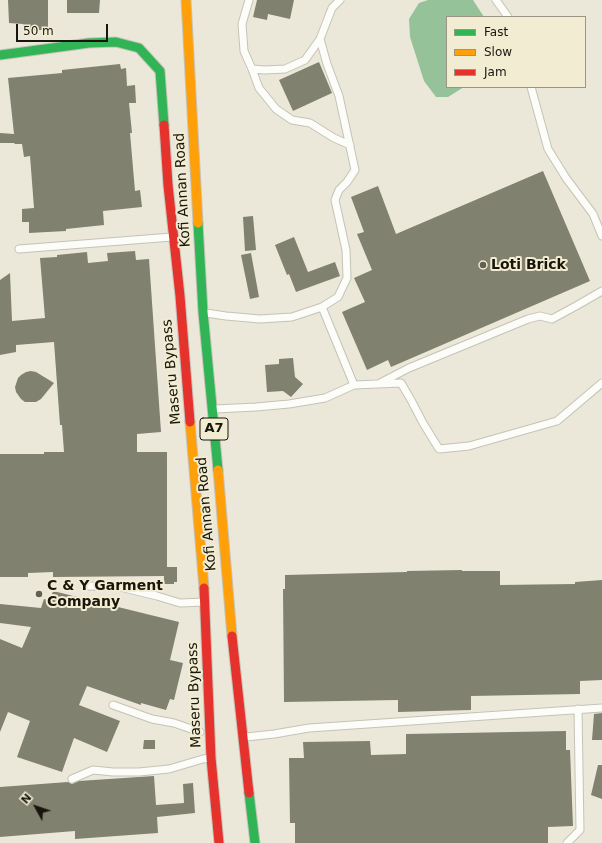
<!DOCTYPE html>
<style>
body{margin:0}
#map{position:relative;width:602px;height:843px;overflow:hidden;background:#ebe8d9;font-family:"DejaVu Sans",sans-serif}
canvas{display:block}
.legend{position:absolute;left:446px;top:16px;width:140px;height:72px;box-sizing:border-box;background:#f2ecd2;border:1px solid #9b9683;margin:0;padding:5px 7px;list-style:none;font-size:12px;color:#18150c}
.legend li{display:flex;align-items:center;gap:8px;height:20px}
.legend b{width:20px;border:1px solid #9b9683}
.north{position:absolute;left:16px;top:787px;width:40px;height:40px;-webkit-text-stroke:3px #f2ecd2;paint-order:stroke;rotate:310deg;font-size:11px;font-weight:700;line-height:16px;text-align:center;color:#18150c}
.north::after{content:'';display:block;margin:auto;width:14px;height:18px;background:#18150c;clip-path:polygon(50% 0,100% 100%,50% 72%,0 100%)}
.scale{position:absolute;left:16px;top:24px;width:92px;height:18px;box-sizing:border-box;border:2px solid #18150c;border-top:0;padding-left:5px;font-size:12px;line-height:14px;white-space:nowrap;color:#18150c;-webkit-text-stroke:3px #f2ecd2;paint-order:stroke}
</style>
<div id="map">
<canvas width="602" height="843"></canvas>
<ul class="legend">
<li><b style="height:5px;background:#30b455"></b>Fast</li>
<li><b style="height:5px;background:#ff9f0a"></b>Slow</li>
<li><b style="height:5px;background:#e5322d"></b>Jam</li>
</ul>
<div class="north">N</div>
<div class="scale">50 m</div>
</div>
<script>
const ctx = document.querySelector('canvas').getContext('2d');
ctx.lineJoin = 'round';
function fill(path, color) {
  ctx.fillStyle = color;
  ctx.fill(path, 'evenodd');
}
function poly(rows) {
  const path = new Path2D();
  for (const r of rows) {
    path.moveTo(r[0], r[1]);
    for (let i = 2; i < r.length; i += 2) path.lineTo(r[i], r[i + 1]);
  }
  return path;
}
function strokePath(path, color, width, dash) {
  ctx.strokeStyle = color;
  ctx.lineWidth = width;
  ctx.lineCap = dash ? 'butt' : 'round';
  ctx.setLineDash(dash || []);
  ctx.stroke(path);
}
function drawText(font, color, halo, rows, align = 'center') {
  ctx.font = font + ' "DejaVu Sans",sans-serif';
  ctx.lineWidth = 4;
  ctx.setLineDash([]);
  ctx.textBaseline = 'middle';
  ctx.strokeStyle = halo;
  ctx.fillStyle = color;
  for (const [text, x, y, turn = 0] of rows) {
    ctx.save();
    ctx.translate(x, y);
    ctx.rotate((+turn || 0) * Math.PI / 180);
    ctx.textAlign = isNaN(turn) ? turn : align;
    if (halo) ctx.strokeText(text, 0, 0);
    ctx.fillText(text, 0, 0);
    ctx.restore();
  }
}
const water = poly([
 [428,0,473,0,484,17,447,17,447,87,464,87,448,97,436,97,424,81,410,37,409,19,419,3]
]);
const building = poly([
 [8,0,48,0,48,30,23,30,23,24,9,23],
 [67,0,100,0,99,13,67,13],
 [257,0,294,0,290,19,268,14,267,20,253,17],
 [319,62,332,93,293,111,279,80],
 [120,64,121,69,126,68,127,86,135,85,136,103,129,103,132,133,130,133,135,191,140,190,142,207,103,211,104,225,66,229,66,231,29,233,29,222,22,222,22,209,34,208,30,156,24,157,22,144,15,144,14,143,0,143,0,133,14,134,8,78,62,73,62,70],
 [543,171,590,281,391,367,388,360,367,370,342,312,365,302,354,278,372,270,357,234,364,232,351,197,378,186,396,234],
 [253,216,256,250,245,251,243,217],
 [294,237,308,272,335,262,340,276,296,292,289,274,287,275,275,245],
 [135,251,136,260,149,259,161,432,137,434,137,452,167,452,167,567,177,567,177,582,174,582,174,584,164,584,164,576,53,577,53,572,28,573,28,577,0,577,0,454,44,454,44,452,64,452,62,425,60,425,54,342,16,345,16,352,0,355,0,280,10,273,12,321,45,318,40,258,57,257,57,255,87,252,88,263,108,261,107,253],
 [251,253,259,297,250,299,241,255],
 [293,358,295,377,303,384,291,397,283,391,267,392,265,365,279,364,279,359],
 [31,371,36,372,54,383,41,399,36,402,25,402,21,399,16,392,15,387,18,378,21,375,26,372],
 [462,570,462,571,500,571,500,585,575,584,575,582,602,580,602,680,580,681,580,694,471,696,471,710,398,712,398,700,284,702,283,589,285,589,285,575,407,572,407,571],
 [53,591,179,622,170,660,183,663,174,700,170,699,166,710,141,703,141,705,87,686,79,705,120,721,107,752,74,738,62,772,17,757,30,721,8,712,0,732,0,639,22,648,31,627,0,623,0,604,41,608,44,599,50,601],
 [602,713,602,740,592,740,594,714],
 [566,731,566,750,570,750,573,826,548,827,548,843,295,843,295,823,290,823,289,758,304,758,303,742,370,741,371,755,406,754,406,734],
 [144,740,155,740,155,749,143,749],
 [598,765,602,765,602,799,591,795],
 [154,776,156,805,184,803,183,784,193,783,195,813,157,817,158,833,75,839,75,831,0,837,0,787,68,782,72,784,79,781]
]);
const lane = poly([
 [249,0,242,24,244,51,252,69,265,70,285,69,305,60,320,39],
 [496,0,508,17],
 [252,69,259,88,276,109,292,120,310,123,334,138,350,145],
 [531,87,548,149,566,178,593,214,602,236],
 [19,249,172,237],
 [322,307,354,385],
 [206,313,226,316,260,319,292,317,322,307,338,297,347,278,346,250,335,200,339,190,347,182,355,170,339,96,327,64,320,39,332,8,340,0],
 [380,383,409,368,528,319,540,316,552,319,576,306,602,291],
 [215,409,256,407,289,404,325,398,354,385,401,383,411,400,423,423,439,449,469,446,557,421,602,383],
 [89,586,120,587,157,596,180,603,205,602],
 [113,705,152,719,174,723,200,732],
 [246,737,274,734,309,728,602,708],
 [72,779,93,770,113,772,139,772,169,769,203,759,211,758],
 [567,843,580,830,578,709]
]);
const fast = poly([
 [0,55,89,43,116,42,139,48,160,71,164,125],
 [198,223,203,312,218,470],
 [249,793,255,843]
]);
const slow = poly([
 [186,0,198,223],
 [190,422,204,588],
 [218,470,232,636]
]);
const jam = poly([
 [164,125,168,185,180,296,190,422],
 [204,588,211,758,219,843],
 [232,636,249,793]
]);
const markers = [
 [483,265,4,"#625f54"],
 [39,594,4,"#625f54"]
];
const shields = [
 [214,429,28]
];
const shieldNames = [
 ["A7",214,429]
];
const streetNames = [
 ["Kofi Annan Road",183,190,-93],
 ["Maseru Bypass",172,372,-95],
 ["Kofi Annan Road",207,514,-95],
 ["Maseru Bypass",195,695,-92]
];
const poiNames = [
 ["Loti Brick",491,265],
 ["C & Y Garment",47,586],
 ["Company",47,602]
];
fill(water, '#96c299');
fill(building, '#80816f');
strokePath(lane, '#c5c3b7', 9);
strokePath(fast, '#c5c3b7', 11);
strokePath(slow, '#c5c3b7', 11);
strokePath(jam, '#c5c3b7', 11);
strokePath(lane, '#fcfcf9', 7);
strokePath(fast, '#30b455', 9);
strokePath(slow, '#ff9f0a', 9);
strokePath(jam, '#e5322d', 9);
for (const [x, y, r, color] of markers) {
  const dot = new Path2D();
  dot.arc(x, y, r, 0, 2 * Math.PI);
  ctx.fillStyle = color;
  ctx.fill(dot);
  strokePath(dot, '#f2ecd2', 1.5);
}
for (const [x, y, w] of shields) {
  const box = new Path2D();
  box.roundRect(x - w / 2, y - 11, w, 22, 3);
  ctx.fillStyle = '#f2ecd2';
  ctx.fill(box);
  strokePath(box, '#18150c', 1);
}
drawText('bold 13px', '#18150c', null, shieldNames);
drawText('14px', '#18150c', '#f2ecd2', streetNames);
drawText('bold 14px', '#18150c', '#f2ecd2', poiNames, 'left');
</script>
